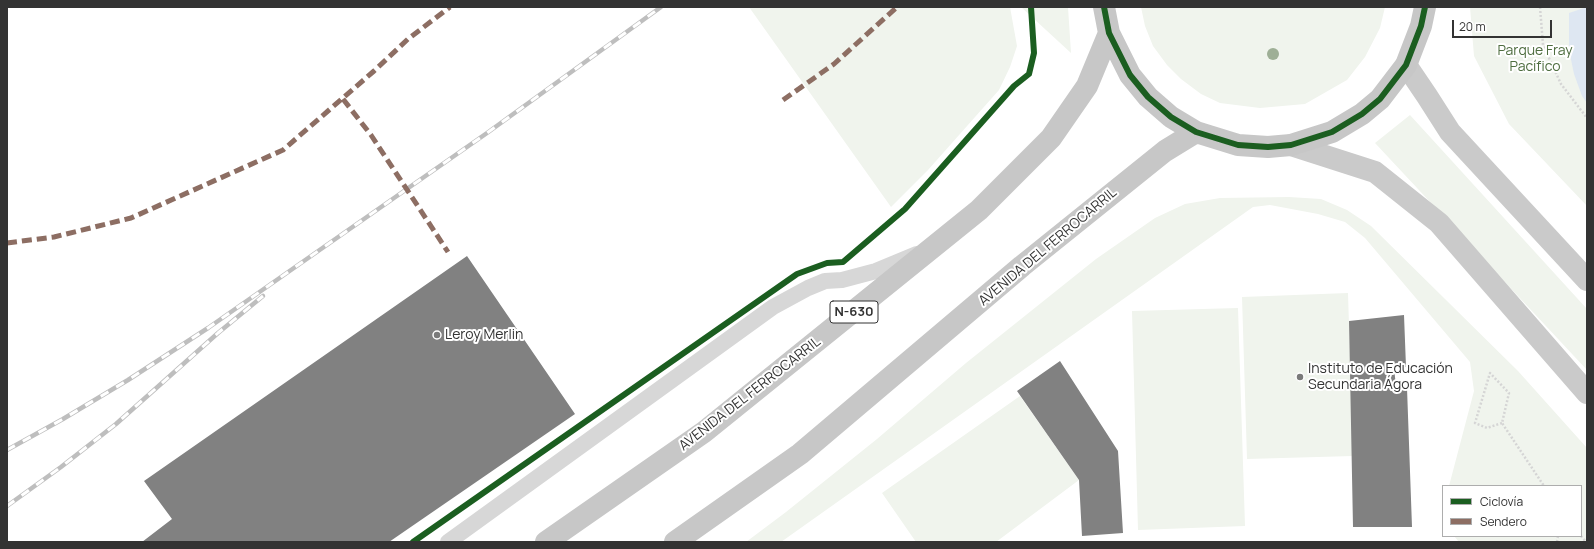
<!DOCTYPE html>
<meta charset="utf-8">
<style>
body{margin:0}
#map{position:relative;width:1594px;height:549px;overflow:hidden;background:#fff;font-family:Manrope,sans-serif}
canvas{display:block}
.frame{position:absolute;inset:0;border:8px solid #333;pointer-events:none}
.legend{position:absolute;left:1442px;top:485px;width:140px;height:52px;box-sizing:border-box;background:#fff;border:1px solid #adadad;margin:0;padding:5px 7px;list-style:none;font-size:12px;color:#333}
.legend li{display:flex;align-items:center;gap:8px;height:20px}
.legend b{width:20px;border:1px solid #adadad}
.scale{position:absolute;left:1452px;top:20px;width:100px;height:18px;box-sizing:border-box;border:2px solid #333;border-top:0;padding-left:5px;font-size:12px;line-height:14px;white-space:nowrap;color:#333;-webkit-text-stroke:3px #fff;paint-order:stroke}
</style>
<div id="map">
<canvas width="1594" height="549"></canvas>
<div class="frame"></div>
<ul class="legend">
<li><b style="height:5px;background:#1b5e20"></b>Ciclovía</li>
<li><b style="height:5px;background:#8d6e63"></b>Sendero</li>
</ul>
<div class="scale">20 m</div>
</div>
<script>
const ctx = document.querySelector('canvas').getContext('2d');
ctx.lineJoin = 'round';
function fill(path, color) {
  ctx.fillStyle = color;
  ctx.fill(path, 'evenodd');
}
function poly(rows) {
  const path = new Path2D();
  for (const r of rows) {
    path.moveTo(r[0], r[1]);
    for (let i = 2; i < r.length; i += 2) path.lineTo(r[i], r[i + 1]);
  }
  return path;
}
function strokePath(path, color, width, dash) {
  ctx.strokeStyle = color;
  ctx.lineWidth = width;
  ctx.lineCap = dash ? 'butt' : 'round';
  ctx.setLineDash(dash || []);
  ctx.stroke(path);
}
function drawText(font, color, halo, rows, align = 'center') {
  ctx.font = font + ' Manrope,sans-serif';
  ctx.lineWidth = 4;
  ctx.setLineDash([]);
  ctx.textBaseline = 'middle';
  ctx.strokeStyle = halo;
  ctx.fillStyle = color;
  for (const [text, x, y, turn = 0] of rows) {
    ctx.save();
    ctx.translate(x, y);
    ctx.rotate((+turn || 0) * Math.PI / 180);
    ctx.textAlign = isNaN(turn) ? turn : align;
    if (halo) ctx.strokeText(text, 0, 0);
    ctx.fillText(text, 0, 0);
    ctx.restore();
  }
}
const green = poly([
 [749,7,1010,7,1017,46,1010,67,999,90,928,170,891,207],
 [1021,7,1068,7,1071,53],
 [1141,7,1385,7,1380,28,1365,57,1347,80,1305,104,1260,108,1220,103,1201,94,1181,79,1167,65,1153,46,1145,26],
 [1470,7,1587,7,1587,206,1509,124,1474,56],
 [1410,115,1587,309,1587,370,1375,143],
 [1289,197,1321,199,1347,210,1371,226,1518,371,1587,448,1587,542,1459,542,1454,536,1581,536,1581,486,1449,486,1474,391,1470,362,1365,238,1345,222,1318,214,1270,205,1253,207,781,542,746,542,786,512,877,439,966,363,1096,259,1155,218,1185,204,1220,198],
 [1348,293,1353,456,1247,459,1242,297],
 [1238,308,1245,526,1138,530,1132,311],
 [1020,396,1079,480,996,542,916,542,882,493]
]);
const water = poly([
 [1587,7,1587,103,1582,96,1574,74,1569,50,1569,13]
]);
const building = poly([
 [467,256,575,414,389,542,142,542,172,519,144,481],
 [1404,315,1406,367,1394,368,1396,386,1407,388,1412,527,1353,527,1349,321],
 [1060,361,1118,451,1123,533,1082,536,1079,480,1017,391]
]);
const path = poly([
 [1540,7,1543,45,1561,84,1587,118],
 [1502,423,1487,428,1475,423,1490,373,1509,393,1502,423,1544,486],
 [1581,536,1586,542],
 [1557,542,1558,536]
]);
const service = poly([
 [448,542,773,307,808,288,825,281,842,280,876,271,917,254]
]);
const primary = poly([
 [1406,65,1427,96,1450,132,1587,280],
 [1291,145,1375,172,1439,223,1587,393]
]);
const trunk = poly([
 [1104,7,1109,33,1130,75,1148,97,1171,117,1196,132,1238,145,1268,147,1291,145,1332,132,1362,114,1380,99,1406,65,1421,26,1425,7],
 [546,542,704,432,979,210,1051,138,1087,86,1109,33],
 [675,542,800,454,1022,266,1165,151,1196,132]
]);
const rail = poly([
 [7,450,63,419,128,380,208,328,487,133,661,7],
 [7,506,61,467,116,424,218,333,263,296]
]);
const quiet = poly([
 [343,99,371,135,448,252],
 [783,100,834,64,897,7],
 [7,243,54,237,131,218,283,150,374,71,408,39,450,7]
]);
const cycleway = poly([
 [1104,7,1109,33,1130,75,1148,97,1171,117,1196,132,1238,145,1268,147,1291,145,1332,132,1362,114,1380,99,1406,65,1421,26,1425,7],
 [413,542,797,274,827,263,843,262,905,209,1014,86,1029,74,1034,53,1031,7]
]);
const trees = [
 [1273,54]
];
const markers = [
 [437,335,4,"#7a7a7a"],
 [1300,377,4,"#7a7a7a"]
];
const shields = [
 [854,312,48]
];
const shieldNames = [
 ["N-630",854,312]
];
const parkNames = [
 ["Parque Fray",1535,51],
 ["Pacífico",1535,67]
];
const streetNames = [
 ["AVENIDA DEL FERROCARRIL",1048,247,-40],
 ["AVENIDA DEL FERROCARRIL",750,394,-38]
];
const poiNames = [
 ["Leroy Merlin",445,335],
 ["Instituto de Educación",1308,369],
 ["Secundaria Ágora",1308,385]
];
fill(green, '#f0f4ed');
fill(water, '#dee7f2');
fill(building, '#818181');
strokePath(path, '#d5d5d5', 2.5, [2, 2]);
strokePath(service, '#d7d7d7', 16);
strokePath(primary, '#cacaca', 22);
strokePath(trunk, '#c7c7c7', 22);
strokePath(rail, '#bebebe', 4.5);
strokePath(rail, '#fff', 3, [9]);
strokePath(quiet, '#8d6e63', 5, [10, 5]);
strokePath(cycleway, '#1b5e20', 6);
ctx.fillStyle = '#9eaf96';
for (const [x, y] of trees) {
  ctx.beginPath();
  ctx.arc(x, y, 6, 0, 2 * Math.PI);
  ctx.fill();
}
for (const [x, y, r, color] of markers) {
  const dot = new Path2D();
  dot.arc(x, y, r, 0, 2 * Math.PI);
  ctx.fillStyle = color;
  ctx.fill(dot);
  strokePath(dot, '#fff', 1.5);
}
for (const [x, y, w] of shields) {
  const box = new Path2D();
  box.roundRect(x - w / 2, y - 11, w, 22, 3);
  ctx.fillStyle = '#fff';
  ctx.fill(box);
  strokePath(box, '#333', 1);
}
drawText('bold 13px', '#333', null, shieldNames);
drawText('14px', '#4f6e40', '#fff', parkNames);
drawText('14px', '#333', '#fff', streetNames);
drawText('14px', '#333', '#fff', poiNames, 'left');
</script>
